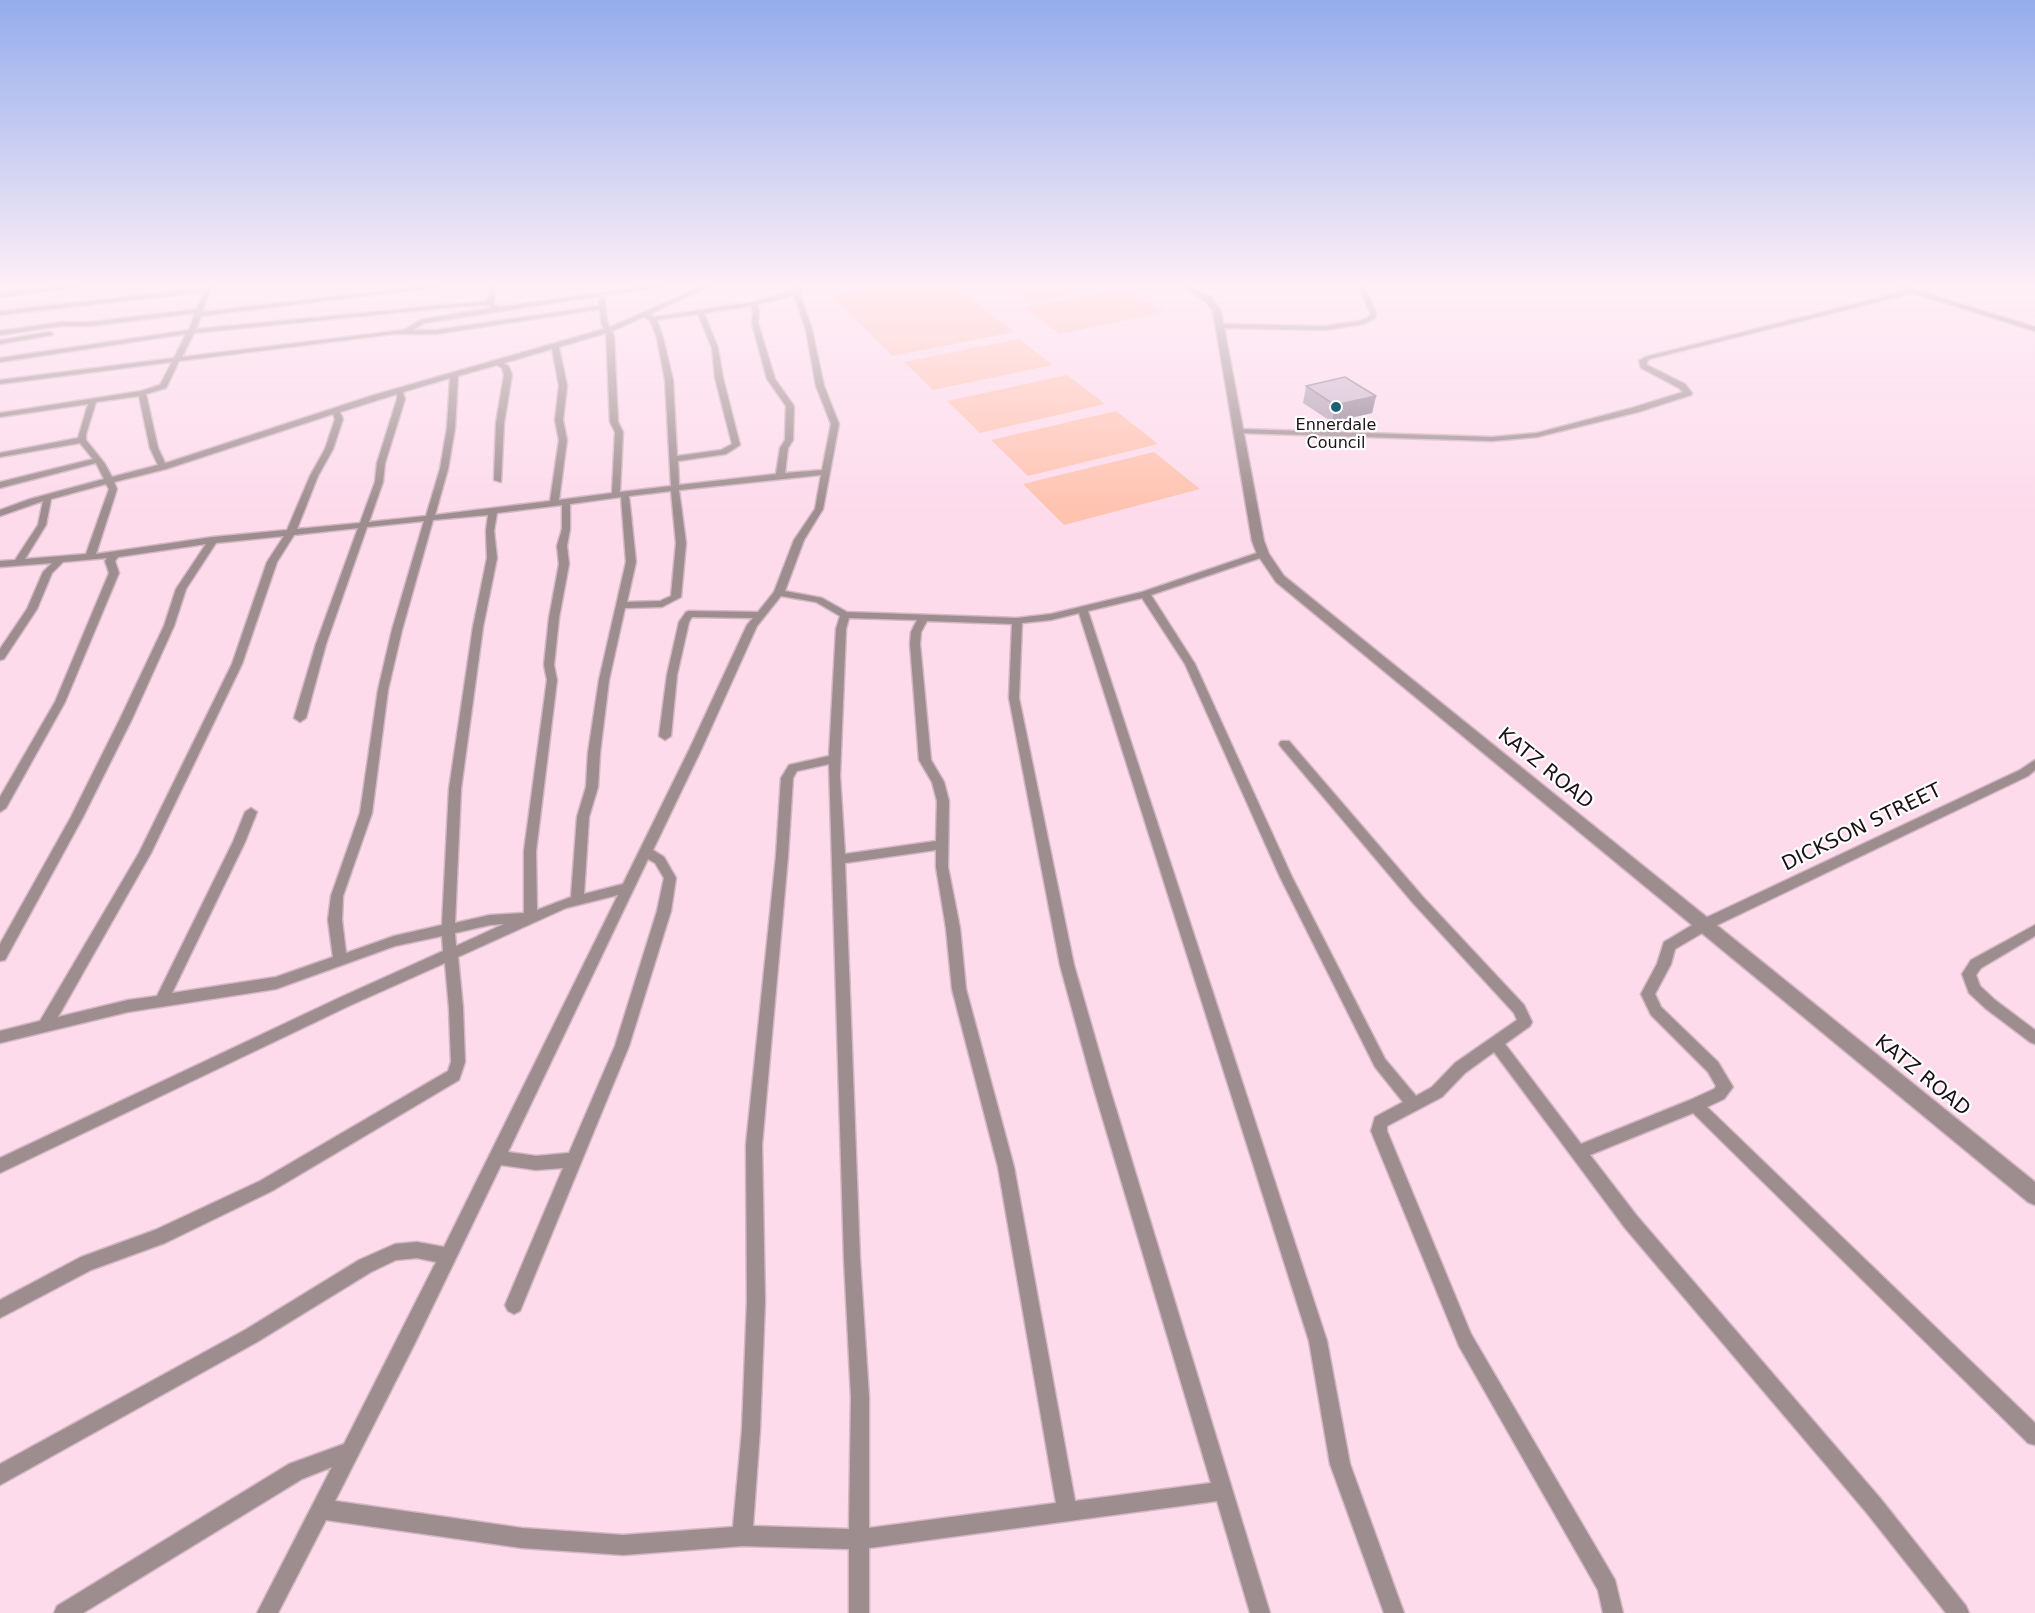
<!DOCTYPE html>
<style>
body{margin:0}
canvas{display:block;background:#fddbeb}
</style>
<canvas width="2035" height="1613"></canvas>
<script>
const ctx = document.querySelector('canvas').getContext('2d');
ctx.lineJoin = 'round';
function fill(path, color) {
  ctx.fillStyle = color;
  ctx.fill(path, 'evenodd');
}
function poly(rows) {
  const path = new Path2D();
  for (const r of rows) {
    path.moveTo(r[0], r[1]);
    for (let i = 2; i < r.length; i += 2) path.lineTo(r[i], r[i + 1]);
  }
  return path;
}
function strokePath(path, color, width, dash) {
  ctx.strokeStyle = color;
  ctx.lineWidth = width;
  ctx.lineCap = dash ? 'butt' : 'round';
  ctx.setLineDash(dash || []);
  ctx.stroke(path);
}
function drawText(font, color, halo, rows, align = 'center') {
  ctx.font = font + ' "DejaVu Sans",sans-serif';
  ctx.lineWidth = 4.5;
  ctx.setLineDash([]);
  ctx.textBaseline = 'middle';
  ctx.strokeStyle = halo;
  ctx.fillStyle = color;
  for (const [text, x, y, turn = 0] of rows) {
    ctx.save();
    ctx.translate(x, y);
    ctx.rotate((+turn || 0) * Math.PI / 180);
    ctx.textAlign = isNaN(turn) ? turn : align;
    if (halo) ctx.strokeText(text, 0, 0);
    ctx.fillText(text, 0, 0);
    ctx.restore();
  }
}
const green = poly([
 [891,284,952,284,1014,332,893,356,830,295],
 [1005,284,1124,284,1030,302],
 [1125,288,1165,312,1060,334,1023,308],
 [1019,339,1053,365,933,390,904,362],
 [1067,375,1105,404,980,433,947,401],
 [1116,411,1158,444,1028,476,991,440],
 [1154,452,1200,489,1064,525,1023,484]
]);
const minor = poly([
 [84,284,103,284,0,297,0,293,84,284],
 [207,284,213,284,202,312,444,284,462,284,201,316,196,329,486,301,490,293,483,284,489,284,495,292,495,299,493,302,496,306,499,307,662,284,677,284,424,323,413,330,436,330,599,306,599,300,602,298,605,300,607,322,610,327,707,284,715,284,650,314,654,317,753,302,793,291,791,284,797,284,812,330,824,386,839,424,823,509,804,540,785,591,822,598,847,612,1017,618,1051,614,1142,592,1260,552,1266,552,1266,556,1151,595,1195,664,1292,877,1385,1059,1416,1096,1432,1087,1455,1063,1517,1020,1514,1013,1413,903,1281,747,1279,744,1281,741,1289,741,1423,897,1524,1005,1532,1022,1530,1026,1505,1044,1581,1144,1690,1100,1714,1089,1716,1086,1708,1072,1651,1015,1641,994,1657,964,1664,942,1699,921,2020,770,2035,760,2035,770,2028,776,1709,929,1675,949,1671,964,1655,994,1661,1007,1718,1062,1733,1087,1724,1099,1707,1107,2035,1423,2035,1445,2028,1443,1693,1113,1590,1155,1637,1216,1880,1498,1966,1606,1969,1613,1946,1613,1866,1512,1625,1228,1494,1052,1465,1073,1442,1097,1387,1126,1387,1131,1471,1334,1615,1580,1623,1613,1603,1613,1598,1590,1459,1346,1371,1131,1375,1117,1403,1102,1375,1067,1280,877,1185,664,1142,598,1088,611,1327,1341,1350,1464,1404,1613,1384,1613,1330,1464,1309,1341,1079,613,1051,620,1022,623,1019,698,1074,965,1109,1086,1270,1613,1250,1613,1217,1501,869,1548,869,1613,849,1613,849,1549,742,1546,623,1555,522,1548,326,1520,278,1613,257,1613,332,1467,302,1479,83,1613,54,1613,57,1606,289,1464,344,1444,436,1262,417,1258,396,1260,371,1272,257,1342,0,1485,0,1464,245,1330,359,1260,395,1244,417,1242,444,1247,618,895,566,908,458,957,463,1008,465,1062,459,1080,272,1191,165,1243,91,1270,0,1318,0,1300,81,1257,155,1230,260,1181,448,1071,451,1062,449,1008,445,963,351,1005,0,1173,0,1158,341,997,443,951,442,936,395,946,276,989,128,1012,0,1043,0,1031,40,1021,139,853,232,664,267,562,284,536,216,543,186,589,174,626,132,719,83,817,5,960,0,961,0,944,71,817,120,719,164,626,176,589,206,544,118,557,115,561,119,573,65,702,6,808,0,812,0,797,55,702,109,573,105,561,107,558,63,562,52,573,37,609,4,659,0,660,0,649,27,609,43,572,52,563,0,567,0,561,15,560,38,525,43,501,0,516,0,510,30,499,104,479,96,463,0,488,0,482,93,459,80,443,0,457,0,453,78,438,88,404,0,417,0,413,141,391,160,385,172,362,0,384,0,380,174,358,186,334,0,362,0,358,189,330,195,313,91,326,61,326,0,335,0,331,61,322,91,322,197,309,204,292,0,315,0,311,205,288,207,284],
 [794,295,806,330,816,386,831,424,822,470,785,473,788,448,793,440,794,406,775,379,758,323,759,311,757,305,794,295],
 [489,305,490,308,420,320,404,330,182,357,194,333,463,306,489,305],
 [751,306,753,311,752,323,767,379,786,406,785,440,780,448,776,474,679,485,678,461,726,454,740,445,723,378,718,348,704,313,751,306],
 [600,309,601,322,604,329,374,395,169,462,165,463,158,448,146,394,166,388,179,361,394,334,436,334,600,309],
 [698,314,712,348,715,378,732,444,721,450,677,456,673,380,663,338,657,320,698,314],
 [644,317,650,320,657,338,665,380,671,486,620,492,623,432,618,422,614,336,612,331,644,317],
 [606,333,610,422,615,432,612,493,559,500,567,440,563,420,567,386,559,347,606,333],
 [552,349,559,386,555,420,559,440,550,501,435,515,448,469,455,428,458,376,497,365,502,368,504,375,496,423,494,480,501,482,504,423,512,375,509,367,504,363,552,349],
 [450,378,447,428,440,469,426,516,369,522,383,482,385,463,405,399,403,392,450,378],
 [397,394,397,399,377,463,375,482,360,523,297,529,318,476,333,449,343,419,340,412,397,394],
 [139,396,150,448,158,465,112,477,105,464,86,440,86,434,96,402,139,396],
 [333,414,335,419,325,449,310,476,287,530,213,537,96,554,117,489,114,482,166,469,333,414],
 [821,475,815,509,794,540,774,592,758,612,689,611,686,612,679,622,667,675,659,736,665,740,671,736,677,675,689,622,692,617,753,618,747,625,690,748,623,884,584,894,589,817,598,787,600,753,609,680,625,608,662,607,681,597,686,543,679,490,821,475],
 [106,484,109,489,86,554,25,559,46,525,51,499,106,484],
 [671,491,676,543,671,596,660,601,627,602,636,562,629,496,671,491],
 [621,497,626,562,599,680,588,753,586,787,577,817,571,897,537,910,536,851,557,680,554,665,559,618,569,564,567,546,570,529,570,504,621,497],
 [562,505,562,529,557,546,559,564,549,618,544,665,547,680,524,851,524,913,490,915,455,923,461,789,483,627,497,558,494,531,497,513,562,505],
 [488,515,486,531,487,558,473,627,449,789,442,925,394,936,346,953,342,920,343,896,372,813,388,690,402,630,433,520,488,515],
 [424,521,392,630,378,690,360,813,331,896,328,920,333,957,276,977,172,993,245,842,257,812,251,808,245,812,233,842,157,996,128,1000,58,1017,151,853,242,664,277,562,294,535,358,528,316,644,294,718,300,722,306,718,326,644,367,527,424,521],
 [781,596,816,602,840,616,836,629,829,756,789,765,781,778,776,856,746,1145,747,1301,742,1430,733,1527,623,1535,522,1528,335,1501,415,1343,501,1165,536,1170,563,1168,505,1305,508,1311,514,1314,520,1311,629,1046,671,911,676,878,664,857,653,850,702,748,757,626,781,596],
 [849,618,917,620,911,632,910,644,915,708,919,760,932,782,937,801,936,841,845,854,840,776,846,629,849,618],
 [927,621,1012,624,1009,698,1060,965,1093,1086,1211,1483,1075,1501,1014,1167,966,989,960,928,948,867,949,801,944,782,931,760,920,644,921,632,927,621],
 [829,764,844,1259,851,1397,849,1529,753,1526,760,1430,765,1301,762,1145,788,856,793,778,797,771,829,764],
 [936,850,936,867,946,928,952,989,998,1167,1056,1503,869,1528,869,1397,860,1259,845,863,936,850],
 [648,859,655,863,664,878,657,911,615,1046,569,1153,536,1156,508,1152,648,859],
 [504,924,456,946,455,933,490,925,504,924],
 [1357,284,1363,284,1376,312,1375,318,1364,324,1325,330,1222,328,1219,326,1222,324,1325,326,1360,321,1370,316,1370,312,1357,284],
 [1888,284,1897,284,2035,327,2035,331,1913,293,1649,359,1647,362,1647,365,1685,384,1692,393,1691,395,1638,412,1537,437,1492,441,1239,433,1235,431,1239,429,1492,437,1537,433,1632,408,1683,392,1679,388,1641,368,1639,361,1645,357,1906,291,1888,284],
 [50,332,53,334,52,335,0,344,0,340,50,332],
 [2035,925,2035,936,1981,968,1976,975,1980,986,1995,1000,2035,1030,2035,1044,2030,1042,1985,1008,1969,993,1962,974,1971,960,2035,925]
]);
const tertiary = poly([
 [790,284,801,284,797,286,790,284],
 [1178,284,1187,284,1211,297,1221,311,1264,541,1269,554,1284,576,2035,1182,2035,1205,2028,1202,1276,582,1257,554,1252,541,1213,311,1205,301,1178,284]
]);
const wall = poly([
 [1306,386,1376,396,1372,413,1332,422,1303,403]
]);
const shadedWall = poly([
 [1376,396,1372,413,1332,422,1335,405]
]);
const building = poly([
 [1345,377,1376,396,1335,405,1306,386,1345,377]
]);
const markers = [
 [1336,407,6,"#1d6073"]
];
const farPoinames = [
 ["Ennerdale",1336,426],
 ["Council",1336,444]
];
const streetNames = [
 ["KATZ ROAD",1545,769,39],
 ["DICKSON STREET",1862,828,-26],
 ["KATZ ROAD",1922,1076,39]
];
fill(green, '#ffc3b0');
strokePath(minor, '#d4b7c5', 3);
strokePath(tertiary, '#d4b7c5', 3);
fill(minor, '#9d8d8e');
fill(tertiary, '#9d8d8e');
fill(wall, '#ad9aaf');
fill(shadedWall, '#8d7d8f');
fill(building, '#c9b3cc');
strokePath(building, '#8d7d8f', 1.5);
const sky = ctx.createLinearGradient(0, 0, 0, 510);
sky.addColorStop(0, '#95acec');
sky.addColorStop(0.56, '#feeff6');
sky.addColorStop(1, '#feeff600');
ctx.fillStyle = sky;
ctx.fillRect(0, 0, 2035, 510);
for (const [x, y, r, color] of markers) {
  const dot = new Path2D();
  dot.arc(x, y, r, 0, 2 * Math.PI);
  ctx.fillStyle = color;
  ctx.fill(dot);
  strokePath(dot, '#fff', 2);
}
drawText('16px', '#1c1116', '#fff', farPoinames);
drawText('20px', '#1c1116', '#fff', streetNames);
</script>
